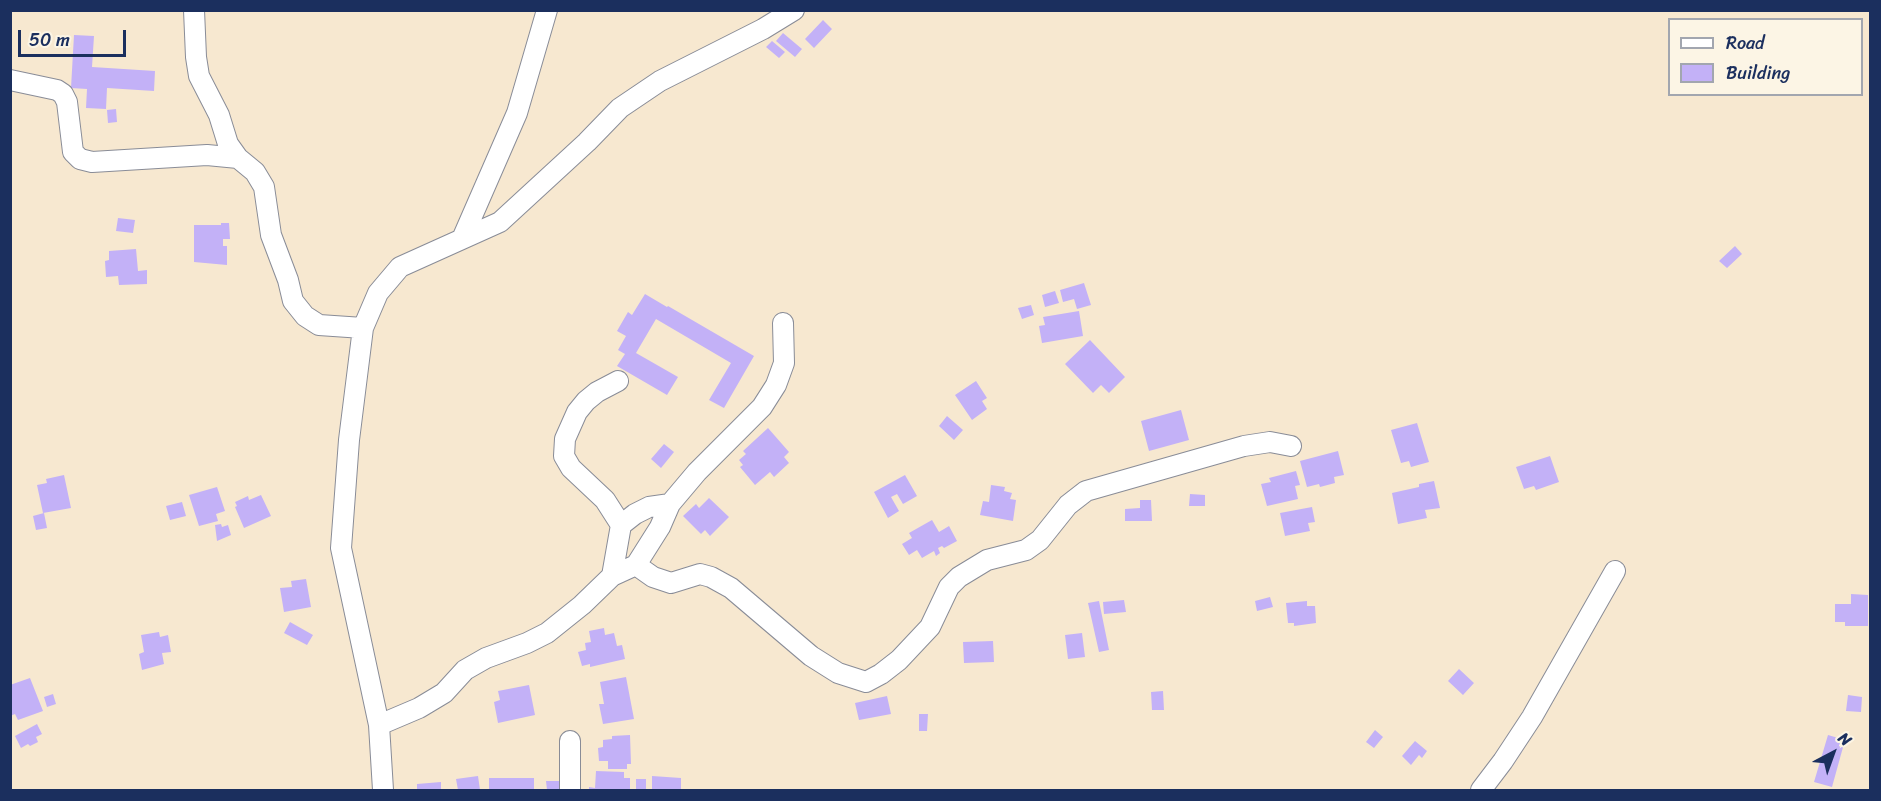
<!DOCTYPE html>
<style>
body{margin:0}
#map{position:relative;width:1881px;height:801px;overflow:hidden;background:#f7e8d0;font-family:Sriracha,sans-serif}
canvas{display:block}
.frame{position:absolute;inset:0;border:12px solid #1b2f5e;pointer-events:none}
.legend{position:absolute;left:1668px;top:18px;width:195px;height:78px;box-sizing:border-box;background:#fcf5e5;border:2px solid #a2a6af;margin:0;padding:8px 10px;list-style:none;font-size:18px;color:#1b2f5e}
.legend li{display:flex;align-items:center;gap:12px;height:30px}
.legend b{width:30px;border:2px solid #a2a6af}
.north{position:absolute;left:1803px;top:723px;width:60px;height:60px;-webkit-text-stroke:4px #fcf5e5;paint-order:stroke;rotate:41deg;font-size:16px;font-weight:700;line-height:24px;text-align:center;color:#1b2f5e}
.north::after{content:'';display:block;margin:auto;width:21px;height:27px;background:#1b2f5e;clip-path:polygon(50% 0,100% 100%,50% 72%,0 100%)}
.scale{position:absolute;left:18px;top:30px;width:108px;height:27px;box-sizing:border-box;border:3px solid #1b2f5e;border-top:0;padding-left:8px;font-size:18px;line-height:21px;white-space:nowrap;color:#1b2f5e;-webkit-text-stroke:4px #fcf5e5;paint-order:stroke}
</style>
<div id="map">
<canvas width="1881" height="801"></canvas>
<div class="frame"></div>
<ul class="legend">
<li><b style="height:8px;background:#fff"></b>Road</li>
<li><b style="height:16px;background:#c3b1f7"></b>Building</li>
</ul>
<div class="north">N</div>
<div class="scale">50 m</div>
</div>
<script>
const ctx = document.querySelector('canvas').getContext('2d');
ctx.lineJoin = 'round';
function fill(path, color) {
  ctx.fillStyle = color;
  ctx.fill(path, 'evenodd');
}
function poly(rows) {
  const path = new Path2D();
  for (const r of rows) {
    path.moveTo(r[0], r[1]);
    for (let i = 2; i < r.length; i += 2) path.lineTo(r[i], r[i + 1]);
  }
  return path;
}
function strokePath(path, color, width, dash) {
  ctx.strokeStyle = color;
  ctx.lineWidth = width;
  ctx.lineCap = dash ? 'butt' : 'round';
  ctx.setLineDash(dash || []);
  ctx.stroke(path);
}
const building = poly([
 [823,20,832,29,814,48,805,39],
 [783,33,802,49,795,57,776,41],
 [74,35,94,36,92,67,155,71,154,91,107,88,106,109,86,108,87,89,71,88],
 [772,41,785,52,779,58,766,47],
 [116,109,117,122,108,123,107,110],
 [118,218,135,220,133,233,116,231],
 [221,223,229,223,230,239,223,239,223,246,227,246,227,265,194,262,194,225,221,225],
 [1735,246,1742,254,1727,268,1719,261],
 [136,249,138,271,147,270,147,284,119,285,118,276,106,277,105,261,109,260,109,251],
 [1084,283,1091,305,1077,309,1074,299,1063,302,1060,290],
 [1055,291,1059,303,1045,307,1042,295],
 [645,294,667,307,668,306,754,356,724,408,709,400,731,363,656,319,636,353,678,377,667,395,617,366,625,354,618,350,626,336,617,331,628,312,632,315],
 [1031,305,1034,315,1022,319,1018,308],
 [1079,311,1083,336,1042,343,1039,326,1045,325,1043,317],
 [1090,340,1125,377,1109,393,1101,385,1093,393,1065,364],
 [976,381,987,398,982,401,987,409,972,420,955,395],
 [1181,410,1189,440,1149,451,1141,421],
 [947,416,963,430,954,440,939,426],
 [1417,423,1429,462,1411,467,1409,461,1401,463,1391,430],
 [768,428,789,452,784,457,789,463,774,477,770,472,755,485,740,467,743,465,739,460,746,454,743,451],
 [664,444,674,452,661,468,651,459],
 [1338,451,1344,475,1334,477,1335,483,1320,487,1319,484,1307,487,1300,461],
 [1550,456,1559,482,1536,490,1534,486,1524,489,1516,467],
 [1296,471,1300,485,1295,486,1298,499,1267,506,1261,484,1271,482,1269,478],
 [64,475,71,508,43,513,37,485,47,483,46,479],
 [905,475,917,496,903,504,897,494,891,497,899,511,888,518,874,492],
 [1434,481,1440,508,1425,510,1427,518,1398,524,1392,493,1419,487,1419,484],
 [991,485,1005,487,1004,491,1012,493,1010,499,1016,500,1013,521,980,515,983,501,989,502],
 [217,487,225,511,216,514,218,521,199,526,189,495],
 [1190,494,1205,495,1205,506,1189,506],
 [261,495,271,516,244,528,235,507,237,506,235,502,248,496,249,500],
 [709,498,729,517,710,536,705,530,701,534,683,516,696,504,699,508],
 [1140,500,1151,500,1152,521,1125,521,1125,509,1140,508],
 [182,502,186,516,170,520,166,506],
 [1312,507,1315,522,1308,523,1310,531,1285,536,1280,513],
 [44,513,47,528,36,530,33,516],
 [932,520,939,532,949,526,957,541,944,548,942,546,938,548,940,553,936,556,934,551,922,558,917,550,909,555,902,544,912,538,909,533],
 [221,524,222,527,228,525,231,535,217,541,215,525],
 [306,579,311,607,284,612,280,588,292,587,291,581],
 [1851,594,1868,595,1868,626,1845,626,1845,622,1835,622,1835,604,1851,604],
 [1270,597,1273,607,1257,611,1255,601],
 [1124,600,1126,612,1104,614,1103,602],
 [1099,601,1109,650,1099,652,1088,603],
 [1307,601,1307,606,1315,606,1316,623,1294,626,1294,623,1288,623,1286,603],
 [290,622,313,635,307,645,284,633],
 [604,628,605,635,614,633,617,646,622,645,625,659,590,667,590,664,582,666,578,652,586,650,585,643,591,642,589,631],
 [159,632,160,637,168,635,171,652,162,653,164,664,142,670,139,654,144,652,141,635],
 [1082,633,1085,657,1068,659,1065,635],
 [993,641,994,662,964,663,963,642],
 [1459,669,1474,683,1463,695,1448,681],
 [626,677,634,719,603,724,599,704,604,704,600,682],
 [30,678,43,711,18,720,15,714,10,716,10,685],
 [529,685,535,715,498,723,494,702,500,700,498,691],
 [1163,691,1164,710,1152,710,1151,692],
 [53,694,56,704,47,707,44,697],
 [1848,695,1862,697,1861,712,1846,711],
 [887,696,891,714,859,720,855,703],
 [919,714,928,714,927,731,919,731],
 [37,724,42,734,36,737,38,742,30,746,28,744,21,748,15,736],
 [1375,730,1383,737,1374,748,1366,742],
 [630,735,631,764,627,764,627,769,608,769,608,761,599,761,598,748,603,747,603,740,612,739,612,736],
 [1828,735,1845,740,1832,787,1814,782],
 [1415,741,1427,751,1422,758,1419,755,1411,765,1402,756],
 [596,771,624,772,624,778,630,778,630,790,589,790,589,787,595,788],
 [478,776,480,790,458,790,456,779],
 [652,776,681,778,681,790,652,790],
 [489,778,534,778,534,790,489,790],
 [636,779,646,779,646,790,636,790],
 [546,781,559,781,559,790,547,790],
 [441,782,441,790,417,790,417,784]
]);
const minor = poly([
 [194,10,196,57,199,76,219,115,228,144,238,158,255,172,264,187,271,235,288,280,293,301,305,316,319,325,363,328],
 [10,80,57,90,63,94,67,102,73,152,80,159,92,162,207,155,238,158],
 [462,239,517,113,547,10],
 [621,525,635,514,649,507,670,504],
 [636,565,653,577,671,583,700,574,711,577,731,588,811,656,838,673,866,682,881,674,899,660,930,627,949,587,959,577,987,560,1026,550,1040,540,1068,505,1086,491,1244,446,1270,442,1291,446],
 [612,576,621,525,605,500,571,468,564,456,565,439,577,412,586,401,597,392,618,381],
 [379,725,419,708,444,693,465,670,486,658,527,643,547,633,582,605,612,576,636,565,660,527,670,504,697,472,762,407,776,385,784,363,783,323],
 [383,790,379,725,341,548,349,440,363,328,378,293,400,267,500,222,587,142,620,108,660,81,763,29,794,10],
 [570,790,570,741],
 [1481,790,1503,761,1532,717,1615,571]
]);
fill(building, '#c3b1f7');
strokePath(minor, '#898c97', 22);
strokePath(minor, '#fff', 20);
</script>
